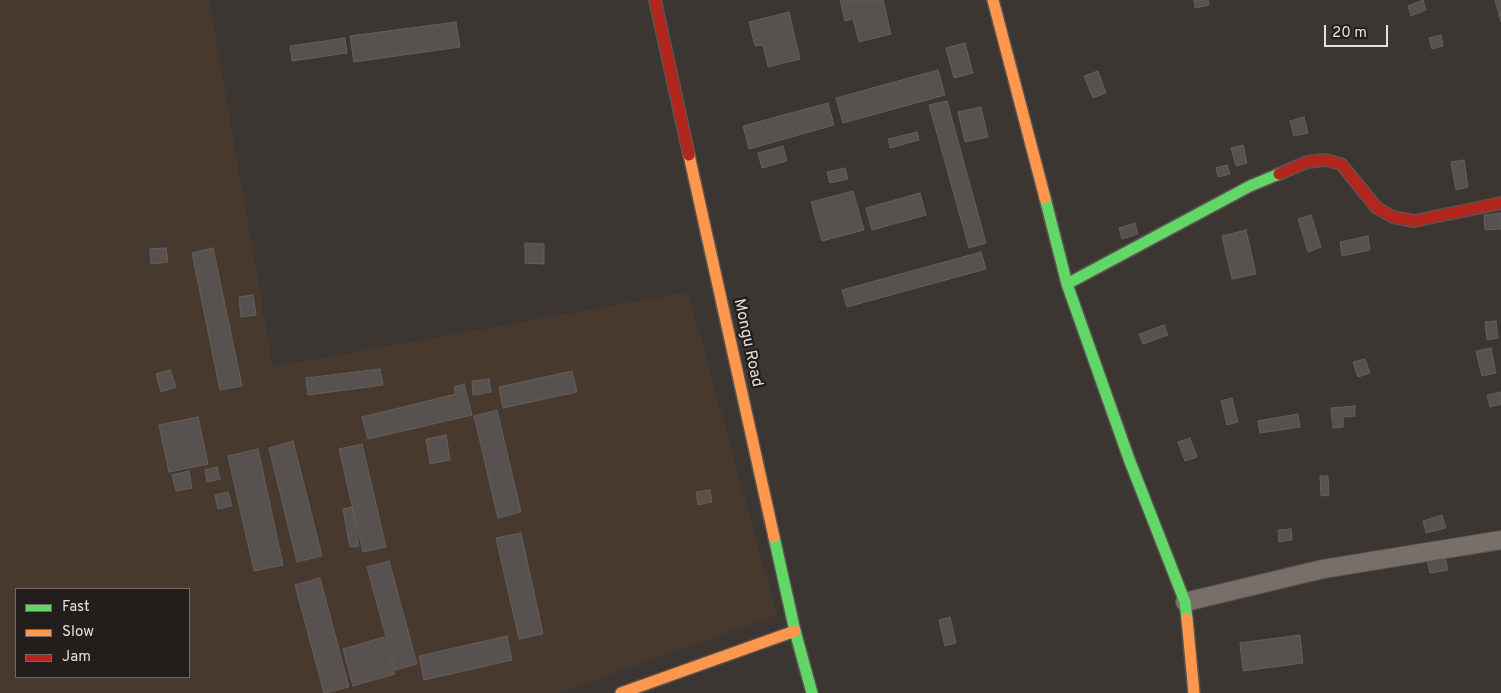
<!DOCTYPE html>
<style>
body{margin:0}
#map{position:relative;width:1501px;height:693px;overflow:hidden;background:#3c3632;font-family:Overpass,sans-serif}
canvas{display:block}
.legend{position:absolute;left:15px;top:588px;width:175px;height:90px;box-sizing:border-box;background:#231e1b;border:1px solid #716b67;margin:0;padding:6px 9px;list-style:none;font-size:15px;color:#e5deda}
.legend li{display:flex;align-items:center;gap:10px;height:25px}
.legend b{width:25px;border:1px solid #716b67}
.scale{position:absolute;left:1324px;top:25px;width:64px;height:22px;box-sizing:border-box;border:2px solid #e5deda;border-top:0;padding-left:6px;font-size:15px;line-height:18px;white-space:nowrap;color:#e5deda;-webkit-text-stroke:4px #231e1b;paint-order:stroke}
</style>
<div id="map">
<canvas width="1501" height="693"></canvas>
<ul class="legend">
<li><b style="height:6px;background:#63d668"></b>Fast</li>
<li><b style="height:6px;background:#ff974d"></b>Slow</li>
<li><b style="height:6px;background:#b3261e"></b>Jam</li>
</ul>
<div class="scale">20 m</div>
</div>
<script>
const ctx = document.querySelector('canvas').getContext('2d');
ctx.lineJoin = 'round';
function fill(path, color) {
  ctx.fillStyle = color;
  ctx.fill(path, 'evenodd');
}
function poly(rows) {
  const path = new Path2D();
  for (const r of rows) {
    path.moveTo(r[0], r[1]);
    for (let i = 2; i < r.length; i += 2) path.lineTo(r[i], r[i + 1]);
  }
  return path;
}
function strokePath(path, color, width, dash) {
  ctx.strokeStyle = color;
  ctx.lineWidth = width;
  ctx.lineCap = dash ? 'butt' : 'round';
  ctx.setLineDash(dash || []);
  ctx.stroke(path);
}
function drawText(font, color, halo, rows, align = 'center') {
  ctx.font = font + ' Overpass,sans-serif';
  ctx.lineWidth = 4.5;
  ctx.setLineDash([]);
  ctx.textBaseline = 'middle';
  ctx.strokeStyle = halo;
  ctx.fillStyle = color;
  for (const [text, x, y, turn = 0] of rows) {
    ctx.save();
    ctx.translate(x, y);
    ctx.rotate((+turn || 0) * Math.PI / 180);
    ctx.textAlign = isNaN(turn) ? turn : align;
    if (halo) ctx.strokeText(text, 0, 0);
    ctx.fillText(text, 0, 0);
    ctx.restore();
  }
}
const built = poly([
 [0,0,209,0,273,367,688,292,777,615,558,693,0,693],
 [16,589,189,589,189,677,16,677]
]);
const building = poly([
 [840,0,883,0,891,34,859,42,853,19,845,21,840,0],
 [1194,0,1208,0,1209,5,1195,8,1194,0],
 [1423,0,1426,10,1411,16,1408,6,1423,0],
 [1495,0,1501,0,1501,22,1495,0],
 [789,12,800,59,768,67,763,45,755,46,749,22,789,12],
 [456,22,460,47,354,62,350,36,456,22],
 [1441,35,1443,46,1432,49,1429,38,1441,35],
 [345,38,347,53,292,61,290,46,345,38],
 [965,43,973,73,954,78,946,48,965,43],
 [938,70,945,95,843,123,836,98,938,70],
 [1098,71,1106,93,1093,98,1084,76,1098,71],
 [947,101,986,243,969,248,929,105,947,101],
 [828,103,834,125,749,149,743,126,828,103],
 [981,107,988,137,965,142,958,112,981,107],
 [1304,117,1308,133,1294,136,1290,121,1304,117],
 [917,132,919,140,890,148,888,139,917,132],
 [1243,145,1247,163,1236,166,1231,148,1243,145],
 [783,146,787,161,762,168,758,153,783,146],
 [1464,160,1468,187,1456,190,1451,162,1464,160],
 [1227,165,1230,174,1218,177,1216,168,1227,165],
 [845,168,848,179,830,183,827,172,845,168],
 [853,191,864,230,822,241,811,202,853,191],
 [920,193,926,215,872,230,866,208,920,193],
 [1501,213,1501,229,1485,230,1484,215,1501,213],
 [1311,215,1321,247,1308,252,1298,219,1311,215],
 [1135,223,1138,234,1122,239,1119,228,1135,223],
 [1246,230,1256,274,1232,279,1222,236,1246,230],
 [1368,236,1370,250,1342,256,1340,242,1368,236],
 [525,243,544,244,544,264,525,263,525,243],
 [166,248,168,262,151,264,150,249,166,248],
 [213,248,242,386,220,390,192,253,213,248],
 [981,252,986,269,847,307,842,290,981,252],
 [253,295,256,315,241,317,239,297,253,295],
 [1496,321,1498,338,1487,340,1485,322,1496,321],
 [1164,325,1168,335,1143,344,1139,334,1164,325],
 [1491,348,1496,373,1482,376,1476,351,1491,348],
 [1365,359,1370,373,1358,377,1353,362,1365,359],
 [380,369,383,385,308,395,306,378,380,369],
 [170,370,176,387,161,392,156,374,170,370],
 [572,371,577,392,503,408,499,387,572,371],
 [489,379,491,392,473,395,472,381,489,379],
 [464,384,472,415,368,439,362,417,456,394,454,387,464,384],
 [1501,392,1501,404,1490,407,1487,395,1501,392],
 [1232,398,1238,422,1227,425,1221,401,1232,398],
 [1355,406,1355,416,1343,417,1343,427,1333,428,1331,408,1355,406],
 [497,410,521,512,498,518,474,416,497,410],
 [1298,414,1300,427,1260,433,1258,421,1298,414],
 [198,417,208,464,169,472,159,425,198,417],
 [446,435,450,460,430,464,426,439,446,435],
 [1190,438,1197,457,1185,461,1178,442,1190,438],
 [293,441,322,556,297,562,269,448,293,441],
 [362,444,386,547,363,552,339,449,362,444],
 [258,449,283,565,254,571,228,456,258,449],
 [217,467,220,479,207,482,205,470,217,467],
 [189,471,192,488,176,491,172,475,189,471],
 [1320,476,1328,476,1329,495,1321,496,1320,476],
 [710,490,712,502,698,505,696,492,710,490],
 [228,492,232,506,218,509,215,495,228,492],
 [352,507,359,546,350,547,343,509,352,507],
 [1442,515,1446,528,1426,533,1423,521,1442,515],
 [1291,529,1292,540,1279,542,1278,530,1291,529],
 [521,533,543,634,519,639,496,538,521,533],
 [1445,557,1448,570,1430,573,1427,560,1445,557],
 [389,561,417,664,395,670,367,567,389,561],
 [320,578,349,687,325,693,324,693,295,585,320,578],
 [950,617,956,643,945,646,939,620,950,617],
 [1300,635,1303,663,1243,671,1240,643,1300,635],
 [507,636,512,660,424,680,419,656,507,636],
 [384,637,395,674,353,686,343,649,384,637]
]);
const street = poly([
 [1185,602,1323,569,1501,540]
]);
const fast = poly([
 [1045,198,1067,284,1129,459,1185,602,1187,619],
 [1067,284,1250,186,1279,174],
 [774,537,795,631,812,693]
]);
const slow = poly([
 [993,0,1045,198],
 [689,155,774,537],
 [1187,619,1194,693],
 [621,693,795,631]
]);
const jam = poly([
 [655,0,689,155],
 [1279,174,1307,162,1325,160,1341,164,1377,208,1393,217,1414,221,1501,203]
]);
const streetNames = [
 ["Mongu Road",747,343,78]
];
fill(built, '#48392f');
fill(building, '#57524f');
strokePath(building, '#645f5b', 1);
strokePath(street, '#5a5451', 20);
strokePath(fast, '#5a5451', 14);
strokePath(slow, '#5a5451', 14);
strokePath(jam, '#5a5451', 14);
strokePath(street, '#786f68', 18);
strokePath(fast, '#63d668', 11);
strokePath(slow, '#ff974d', 11);
strokePath(jam, '#b3261e', 11);
drawText('16px', '#e5deda', '#231e1b', streetNames);
</script>
